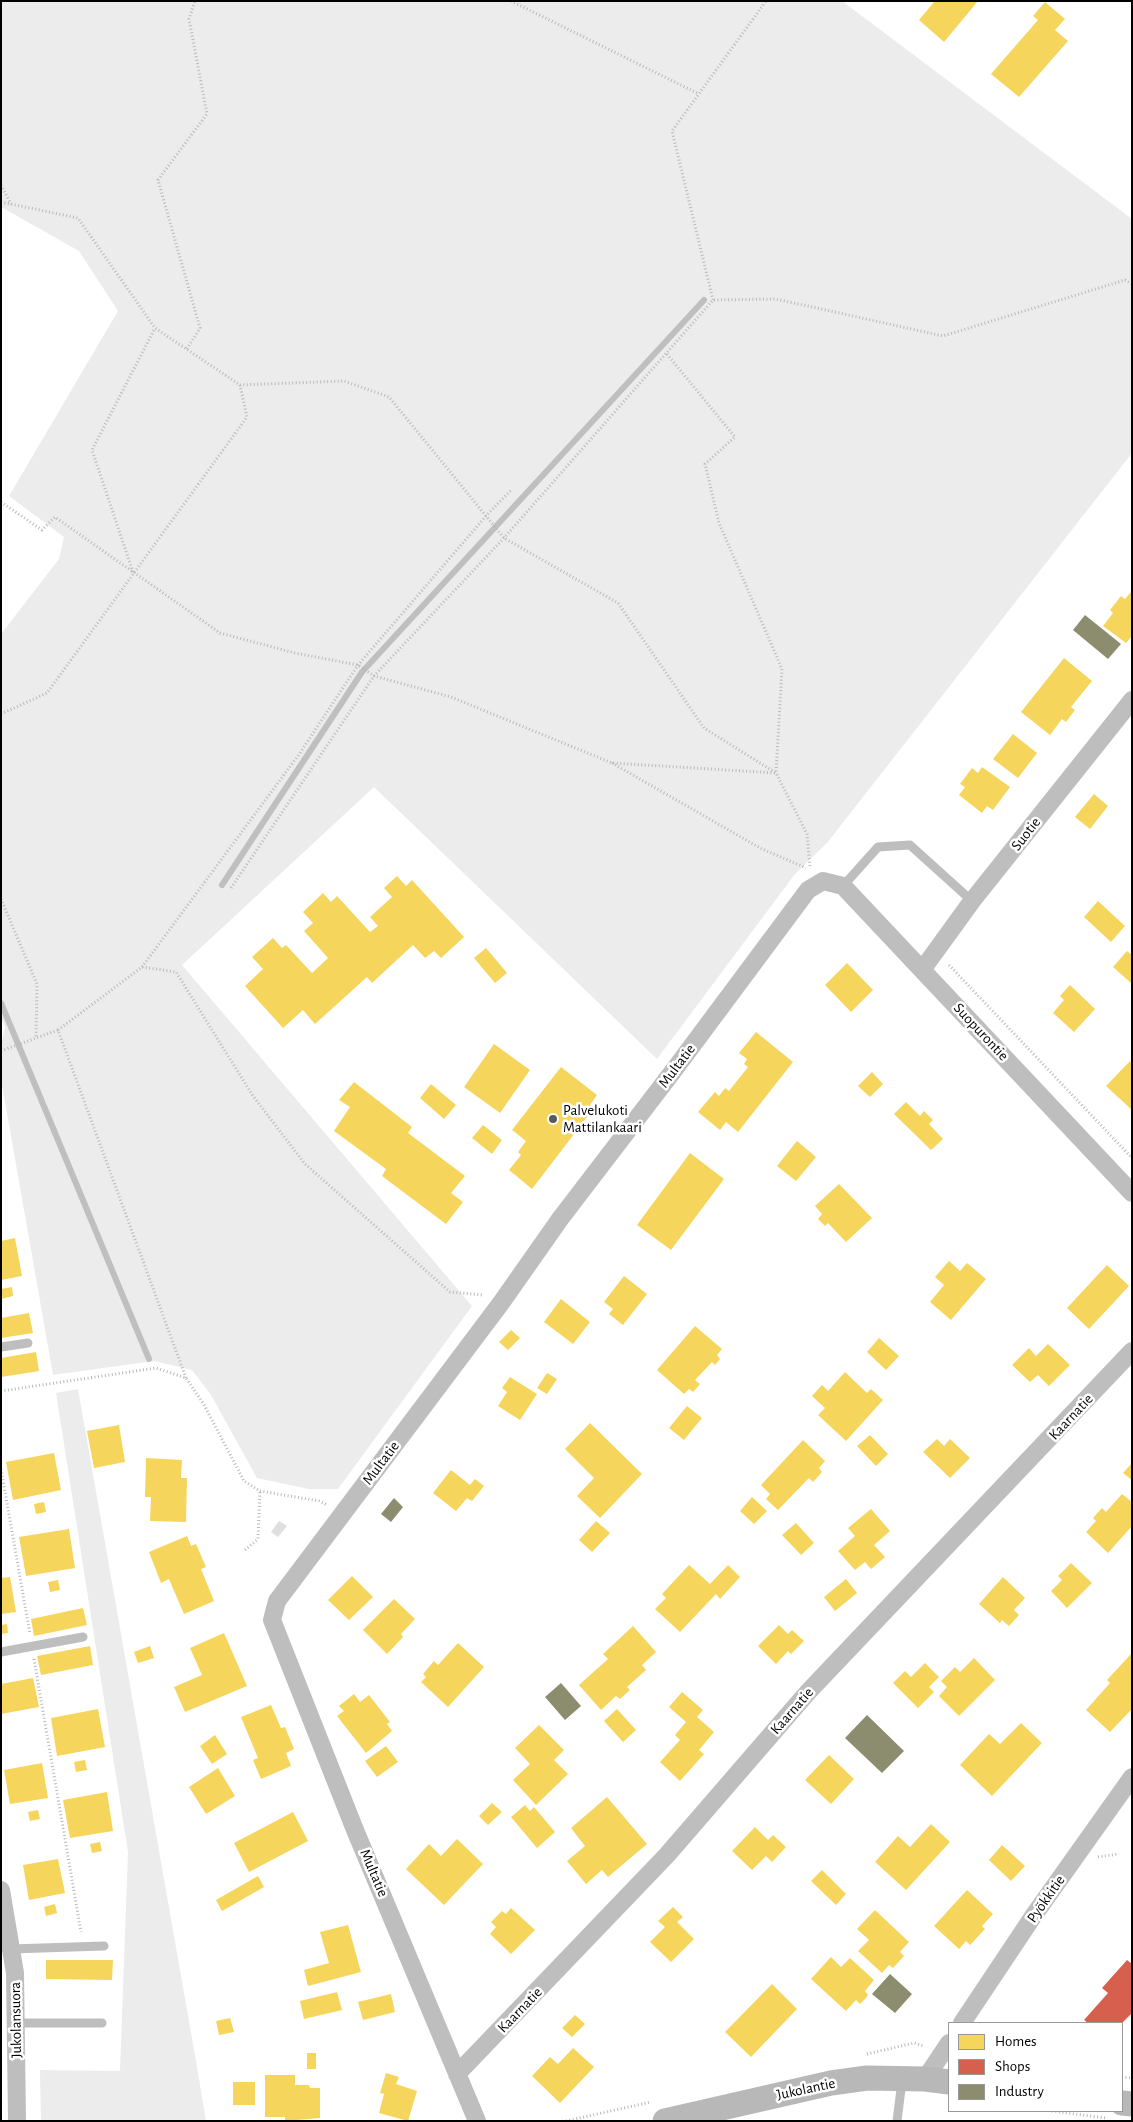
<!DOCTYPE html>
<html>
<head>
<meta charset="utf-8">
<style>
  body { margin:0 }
  #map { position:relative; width:1133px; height:2122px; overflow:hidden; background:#fff; font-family:"Alegreya Sans",sans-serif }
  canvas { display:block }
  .frame { position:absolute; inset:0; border:2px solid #000; pointer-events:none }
  .legend { position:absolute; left:948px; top:2022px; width:175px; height:90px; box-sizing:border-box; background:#fff; border:1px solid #999; margin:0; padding:6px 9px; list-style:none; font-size:15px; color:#000 }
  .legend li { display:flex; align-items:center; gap:10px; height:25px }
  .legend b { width:25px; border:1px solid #999 }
</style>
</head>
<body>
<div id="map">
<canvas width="1133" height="2122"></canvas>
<div class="frame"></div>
<ul class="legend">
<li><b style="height:14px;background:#f6d55c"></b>Homes</li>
<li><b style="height:14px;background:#d6604d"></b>Shops</li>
<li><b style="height:14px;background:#8c8c6e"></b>Industry</li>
</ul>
</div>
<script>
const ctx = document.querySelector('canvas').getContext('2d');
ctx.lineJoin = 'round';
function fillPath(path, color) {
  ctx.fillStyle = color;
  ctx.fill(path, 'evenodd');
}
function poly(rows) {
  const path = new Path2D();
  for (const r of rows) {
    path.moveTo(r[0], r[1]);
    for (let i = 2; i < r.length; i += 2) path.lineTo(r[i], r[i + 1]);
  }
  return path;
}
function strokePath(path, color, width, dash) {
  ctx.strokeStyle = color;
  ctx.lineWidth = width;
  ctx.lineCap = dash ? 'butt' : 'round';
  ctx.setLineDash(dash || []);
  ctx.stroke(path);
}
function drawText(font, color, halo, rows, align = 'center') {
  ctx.font = font + ' "Alegreya Sans",sans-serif';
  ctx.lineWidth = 5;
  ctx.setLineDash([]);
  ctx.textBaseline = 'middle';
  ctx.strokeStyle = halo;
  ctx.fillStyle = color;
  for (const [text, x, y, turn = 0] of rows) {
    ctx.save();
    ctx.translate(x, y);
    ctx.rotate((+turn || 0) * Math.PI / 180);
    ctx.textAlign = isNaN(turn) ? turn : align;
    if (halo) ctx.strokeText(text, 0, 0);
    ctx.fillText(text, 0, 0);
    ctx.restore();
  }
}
fillPath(poly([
  [1,1,842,1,1132,219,1132,453,827,843,795,874,657,1059,374,787,182,965,472,1306,338,1489,309,1489,257,1478,211,1395,192,1370,154,1361,53,1375,1,1079,1,1045,5,1027,1,1018,1,634,59,559,64,537,9,496,118,311,79,251,1,207],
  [78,1389,197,2067,206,2121,41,2121,40,2070,120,2071,128,1852,56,1393]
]), '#ececec');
fillPath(poly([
  [935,1,978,1,944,42,919,20],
  [1045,2,1065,19,1055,30,1068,41,1019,97,991,74,1038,20,1033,16],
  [1132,591,1132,636,1126,643,1103,626,1113,613,1110,610,1121,596,1125,599],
  [1064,658,1092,681,1071,707,1075,710,1066,722,1062,719,1050,735,1021,712],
  [1013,734,1037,753,1018,778,993,759],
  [982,767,1010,787,993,810,987,806,982,813,959,795,965,787,960,784,972,768,978,773],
  [1094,794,1108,806,1090,829,1075,817],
  [397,876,406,886,412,880,464,937,441,958,434,951,425,958,413,945,372,983,367,977,315,1024,303,1010,283,1028,245,986,263,969,252,957,273,938,282,948,286,945,312,973,328,958,304,931,313,923,303,912,323,893,331,902,337,896,370,932,378,926,370,917,392,897,384,888],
  [1098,901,1125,926,1111,942,1084,917],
  [486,948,507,973,495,983,474,958],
  [1127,951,1132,955,1132,984,1113,967],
  [847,963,873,990,851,1012,825,985],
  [1070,985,1095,1009,1074,1032,1053,1013,1064,1000,1060,996],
  [756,1032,793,1062,738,1132,726,1122,720,1130,698,1112,715,1092,719,1096,725,1088,729,1091,748,1067,744,1064,747,1059,739,1053],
  [494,1044,530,1070,500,1113,464,1087],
  [1130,1061,1132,1063,1132,1110,1106,1086],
  [561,1067,597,1095,590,1105,594,1108,532,1189,509,1170,521,1155,518,1152,526,1141,512,1130],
  [872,1072,883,1084,870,1097,858,1086],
  [354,1082,412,1127,408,1133,465,1176,451,1193,463,1202,446,1224,382,1176,386,1169,334,1131,350,1107,339,1100],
  [431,1084,456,1105,444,1119,420,1098],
  [906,1102,920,1116,924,1111,933,1120,929,1124,943,1139,931,1150,894,1114],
  [483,1125,502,1140,492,1154,472,1138],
  [797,1141,816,1157,796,1181,777,1166],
  [690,1153,724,1179,671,1250,637,1225],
  [839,1184,872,1218,846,1242,828,1223,825,1226,818,1219,822,1214,815,1206],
  [15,1238,22,1276,1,1280,1,1241],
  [949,1261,960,1271,967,1263,986,1279,951,1320,930,1302,944,1285,935,1277],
  [1107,1265,1129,1286,1089,1329,1067,1308],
  [624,1276,647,1294,623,1325,609,1314,613,1309,604,1302],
  [12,1287,13,1296,1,1299,1,1289],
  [561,1299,590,1322,573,1344,544,1322],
  [29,1313,33,1333,1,1338,1,1318],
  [695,1326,722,1349,717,1355,720,1359,715,1365,712,1362,695,1380,700,1384,693,1392,689,1389,684,1394,657,1370],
  [511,1330,520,1338,508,1350,499,1342],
  [879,1338,899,1356,886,1370,867,1352],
  [1048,1344,1070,1365,1049,1386,1038,1375,1030,1382,1012,1365,1029,1348,1036,1356],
  [36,1352,39,1371,1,1377,1,1358],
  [845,1372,867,1393,871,1389,883,1400,846,1441,818,1415,825,1408,812,1396,822,1385,828,1391],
  [547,1373,557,1379,547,1394,537,1388],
  [510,1377,537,1394,520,1420,498,1406,507,1392,502,1388],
  [687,1406,702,1418,684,1440,669,1428],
  [590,1423,642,1474,600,1518,577,1496,594,1478,565,1449],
  [119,1425,125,1462,94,1468,87,1431],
  [870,1435,888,1454,876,1466,857,1446],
  [937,1439,944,1446,950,1439,970,1458,950,1478,923,1452],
  [803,1440,825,1461,819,1468,822,1472,813,1482,809,1478,778,1510,766,1499,770,1494,761,1485],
  [54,1453,61,1490,13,1500,6,1462],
  [146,1458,182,1460,181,1478,187,1478,186,1522,150,1521,151,1497,145,1497],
  [1132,1463,1132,1480,1123,1473],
  [451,1470,470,1485,475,1479,484,1486,472,1501,467,1498,456,1511,433,1493],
  [1122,1494,1132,1502,1132,1526,1108,1553,1086,1532,1096,1521,1093,1518,1102,1508,1106,1512],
  [752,1497,767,1511,754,1524,740,1511],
  [44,1502,46,1512,36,1514,34,1504],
  [871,1509,890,1531,874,1545,885,1557,871,1569,865,1562,855,1570,838,1551,855,1536,848,1528],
  [596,1521,610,1533,592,1552,579,1540],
  [796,1523,814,1543,801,1555,782,1535],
  [69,1529,75,1568,26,1576,19,1537],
  [187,1536,191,1546,196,1544,206,1567,201,1569,214,1601,184,1614,169,1579,161,1583,149,1552],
  [1071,1563,1092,1583,1067,1608,1051,1591,1062,1580,1058,1576],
  [689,1565,710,1584,728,1565,740,1577,720,1599,716,1594,680,1632,655,1609,666,1598,662,1594],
  [352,1576,373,1597,349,1620,328,1600],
  [10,1577,16,1612,1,1614,1,1578],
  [1003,1577,1025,1598,1014,1610,1019,1615,1009,1626,1002,1620,1000,1623,979,1604],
  [846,1579,857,1593,835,1611,824,1597],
  [58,1580,60,1590,50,1592,48,1582],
  [394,1599,415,1619,401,1634,403,1637,387,1654,363,1630],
  [83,1608,87,1625,34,1636,31,1619],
  [7,1624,8,1633,1,1634,1,1625],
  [779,1625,788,1634,792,1630,804,1641,791,1654,788,1651,776,1664,758,1646],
  [633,1626,656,1652,642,1665,646,1670,627,1687,630,1690,620,1699,616,1696,601,1710,579,1685,608,1659,603,1654],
  [224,1633,247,1686,185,1712,174,1687,202,1675,190,1648],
  [458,1643,484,1667,448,1707,421,1682,426,1677,423,1674,434,1661,438,1665],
  [90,1646,93,1665,41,1675,37,1656],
  [150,1646,154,1658,138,1663,134,1652],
  [1132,1653,1132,1709,1110,1732,1086,1710,1110,1683,1107,1680],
  [974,1658,995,1680,959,1716,939,1696,947,1687,941,1681,955,1667,960,1672],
  [925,1663,939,1677,929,1687,934,1692,918,1708,893,1683,905,1671,911,1677],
  [33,1678,39,1707,1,1714,1,1684],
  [682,1692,703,1710,697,1717,714,1732,699,1750,704,1754,680,1781,660,1762,680,1740,675,1735,686,1722,669,1707],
  [354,1694,360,1702,369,1695,390,1722,387,1724,392,1731,366,1753,337,1716,344,1711,339,1706],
  [271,1705,281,1728,285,1727,294,1749,286,1753,291,1766,261,1779,253,1760,258,1758,241,1717],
  [98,1709,105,1747,57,1756,51,1718],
  [617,1709,636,1730,623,1742,604,1721],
  [1021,1723,1042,1743,992,1796,960,1765,989,1734,1000,1744],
  [539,1725,564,1750,554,1760,568,1774,536,1805,513,1780,530,1764,515,1748],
  [215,1735,227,1754,212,1764,200,1746],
  [386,1746,398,1762,377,1777,365,1761],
  [829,1755,854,1779,831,1804,805,1780],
  [85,1760,87,1770,76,1772,74,1762],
  [42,1763,48,1798,10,1804,4,1770],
  [218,1768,235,1796,206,1814,189,1787],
  [107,1792,113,1831,70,1838,63,1800],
  [607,1797,647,1844,608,1877,602,1870,586,1884,567,1861,585,1846,571,1828],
  [492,1803,502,1812,488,1825,479,1816],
  [525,1805,530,1811,534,1807,555,1832,537,1848,511,1817],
  [38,1810,40,1819,30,1821,28,1812],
  [293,1812,308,1841,249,1872,234,1843],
  [931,1824,950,1842,906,1890,875,1862,898,1836,910,1847],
  [755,1827,768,1840,773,1835,786,1847,772,1862,766,1856,752,1870,732,1851],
  [457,1839,483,1864,444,1905,406,1869,429,1844,441,1856],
  [100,1842,102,1851,92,1853,90,1844],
  [1002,1845,1025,1866,1011,1881,989,1860],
  [58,1859,65,1893,29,1900,23,1865],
  [822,1870,846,1894,836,1905,811,1881],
  [258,1876,264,1887,222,1911,216,1900],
  [967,1890,993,1914,982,1926,985,1929,970,1945,966,1941,959,1949,934,1926],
  [55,1904,57,1913,46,1916,44,1907],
  [673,1907,683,1917,677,1922,694,1939,671,1962,650,1942,665,1927,658,1921],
  [511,1908,535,1930,511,1954,490,1934,496,1927,491,1922,502,1911,506,1914],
  [875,1910,909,1942,900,1952,904,1956,893,1968,889,1965,882,1973,858,1951,869,1940,857,1929],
  [348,1925,361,1972,308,1986,304,1970,329,1963,320,1932],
  [831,1957,841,1967,850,1958,874,1980,865,1991,868,1995,865,1999,860,2004,856,2000,846,2011,811,1979],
  [46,1960,113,1960,112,1980,46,1979],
  [772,1984,797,2009,751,2057,725,2032],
  [337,1992,342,2010,304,2019,300,2001],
  [391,1994,395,2012,363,2020,358,2002],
  [575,2015,585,2024,572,2037,562,2028],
  [230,2018,234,2032,219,2035,216,2021],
  [573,2048,594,2067,560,2103,532,2076,550,2057,558,2064],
  [307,2053,316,2053,316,2069,307,2069],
  [386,2073,399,2077,396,2084,417,2091,408,2121,379,2113,384,2094,380,2093],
  [265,2075,295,2075,295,2085,309,2085,310,2088,320,2088,320,2118,285,2121,285,2117,265,2117],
  [233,2082,255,2082,255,2105,233,2105]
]), '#f6d55c');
fillPath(poly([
  [1127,1960,1132,1964,1132,2013,1122,2023,1088,2023,1084,2020,1108,1993,1102,1988]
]), '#d6604d');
fillPath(poly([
  [1085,615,1121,644,1108,659,1073,630],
  [394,1498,403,1507,391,1522,381,1514],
  [561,1683,581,1706,565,1720,545,1697],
  [867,1715,904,1751,882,1773,845,1738],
  [890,1974,912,1994,895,2013,872,1994]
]), '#8c8c6e');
strokePath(poly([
  [222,885,362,672,704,300],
  [1,1003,149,1359]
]), '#bfbfbf', 6);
fillPath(poly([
  [279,1521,287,1526,278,1537,271,1532]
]), '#dfdfdf');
strokePath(poly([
  [511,1,699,94],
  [1,185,11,204],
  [1,202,78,218,155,328,240,385,344,381,389,397,504,538,618,603,704,728,776,773,807,834,810,866],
  [713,300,672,131,766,1],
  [187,349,200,328,158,180,207,114,189,19,195,1],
  [1,502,42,530,55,517,220,633,295,653,358,665,374,676,451,697,612,763,776,773,782,669,719,523,705,464,735,437,666,353],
  [133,572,92,450,155,328],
  [1,714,47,693,247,417,240,385],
  [612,763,760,848,806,868],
  [231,888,374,676,504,538,713,300,776,299,943,336,1125,280,1132,284],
  [1,899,37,984,36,1038],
  [949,965,1132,1158],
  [142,967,300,753,358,665,486,516,512,489],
  [1,1051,58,1030],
  [186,1378,58,1030,142,967,176,972,253,1096,305,1164,450,1292,483,1295],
  [1,1391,156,1368,186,1378,203,1403,244,1481,260,1491,319,1501,327,1505],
  [1,1469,30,1634],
  [245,1550,258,1539,260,1491],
  [34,1659,81,1932],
  [1098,1857,1119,1854],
  [867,2054,914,2043,924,2046],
  [1122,2077,1132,2078],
  [1052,2111,1106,2118],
  [566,2121,651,2102]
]), '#b9b9b9', 3, [1, 2.5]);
strokePath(poly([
  [843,886,878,847,910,845,972,901],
  [1,1347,28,1343],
  [1,1652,83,1637],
  [11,1949,104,1946],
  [16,2023,102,2023],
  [897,2121,902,2081]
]), '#bebebe', 9);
strokePath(poly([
  [922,970,972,901,1132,700],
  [1,1890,15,1973,17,2121],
  [962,2023,1034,1915,1132,1777],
  [457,2074,667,1855,808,1692,1132,1351],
  [925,2079,949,2043],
  [477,2121,355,1830,272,1620,277,1601,501,1303,560,1219,674,1070,808,890,823,881,843,886,1132,1193]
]), '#bebebe', 18);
strokePath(poly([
  [1122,2103,1132,2104],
  [665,2121,831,2083,867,2078,925,2079,949,2082]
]), '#b8b8b8', 25);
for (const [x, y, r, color] of [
  [553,1119,5,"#595959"]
]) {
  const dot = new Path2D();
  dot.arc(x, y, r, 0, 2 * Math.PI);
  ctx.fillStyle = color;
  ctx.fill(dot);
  strokePath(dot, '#fff', 2);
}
drawText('15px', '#000', '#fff', [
  ["Suotie",1026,834,-52],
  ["Suopurontie",981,1032,47],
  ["Multatie",677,1066,-53],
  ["Kaarnatie",1071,1417,-47],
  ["Multatie",381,1463,-53],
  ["Kaarnatie",792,1711,-49],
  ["Multatie",374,1873,67],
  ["Pyökkitie",1046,1899,-55],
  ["Kaarnatie",520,2010,-46],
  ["Jukolansuora",16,2020,-91],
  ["Jukolantie",806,2089,-12]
]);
drawText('15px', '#000', '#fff', [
  ["Palvelukoti",563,1110],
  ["Mattilankaari",563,1127]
], 'left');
</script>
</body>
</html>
